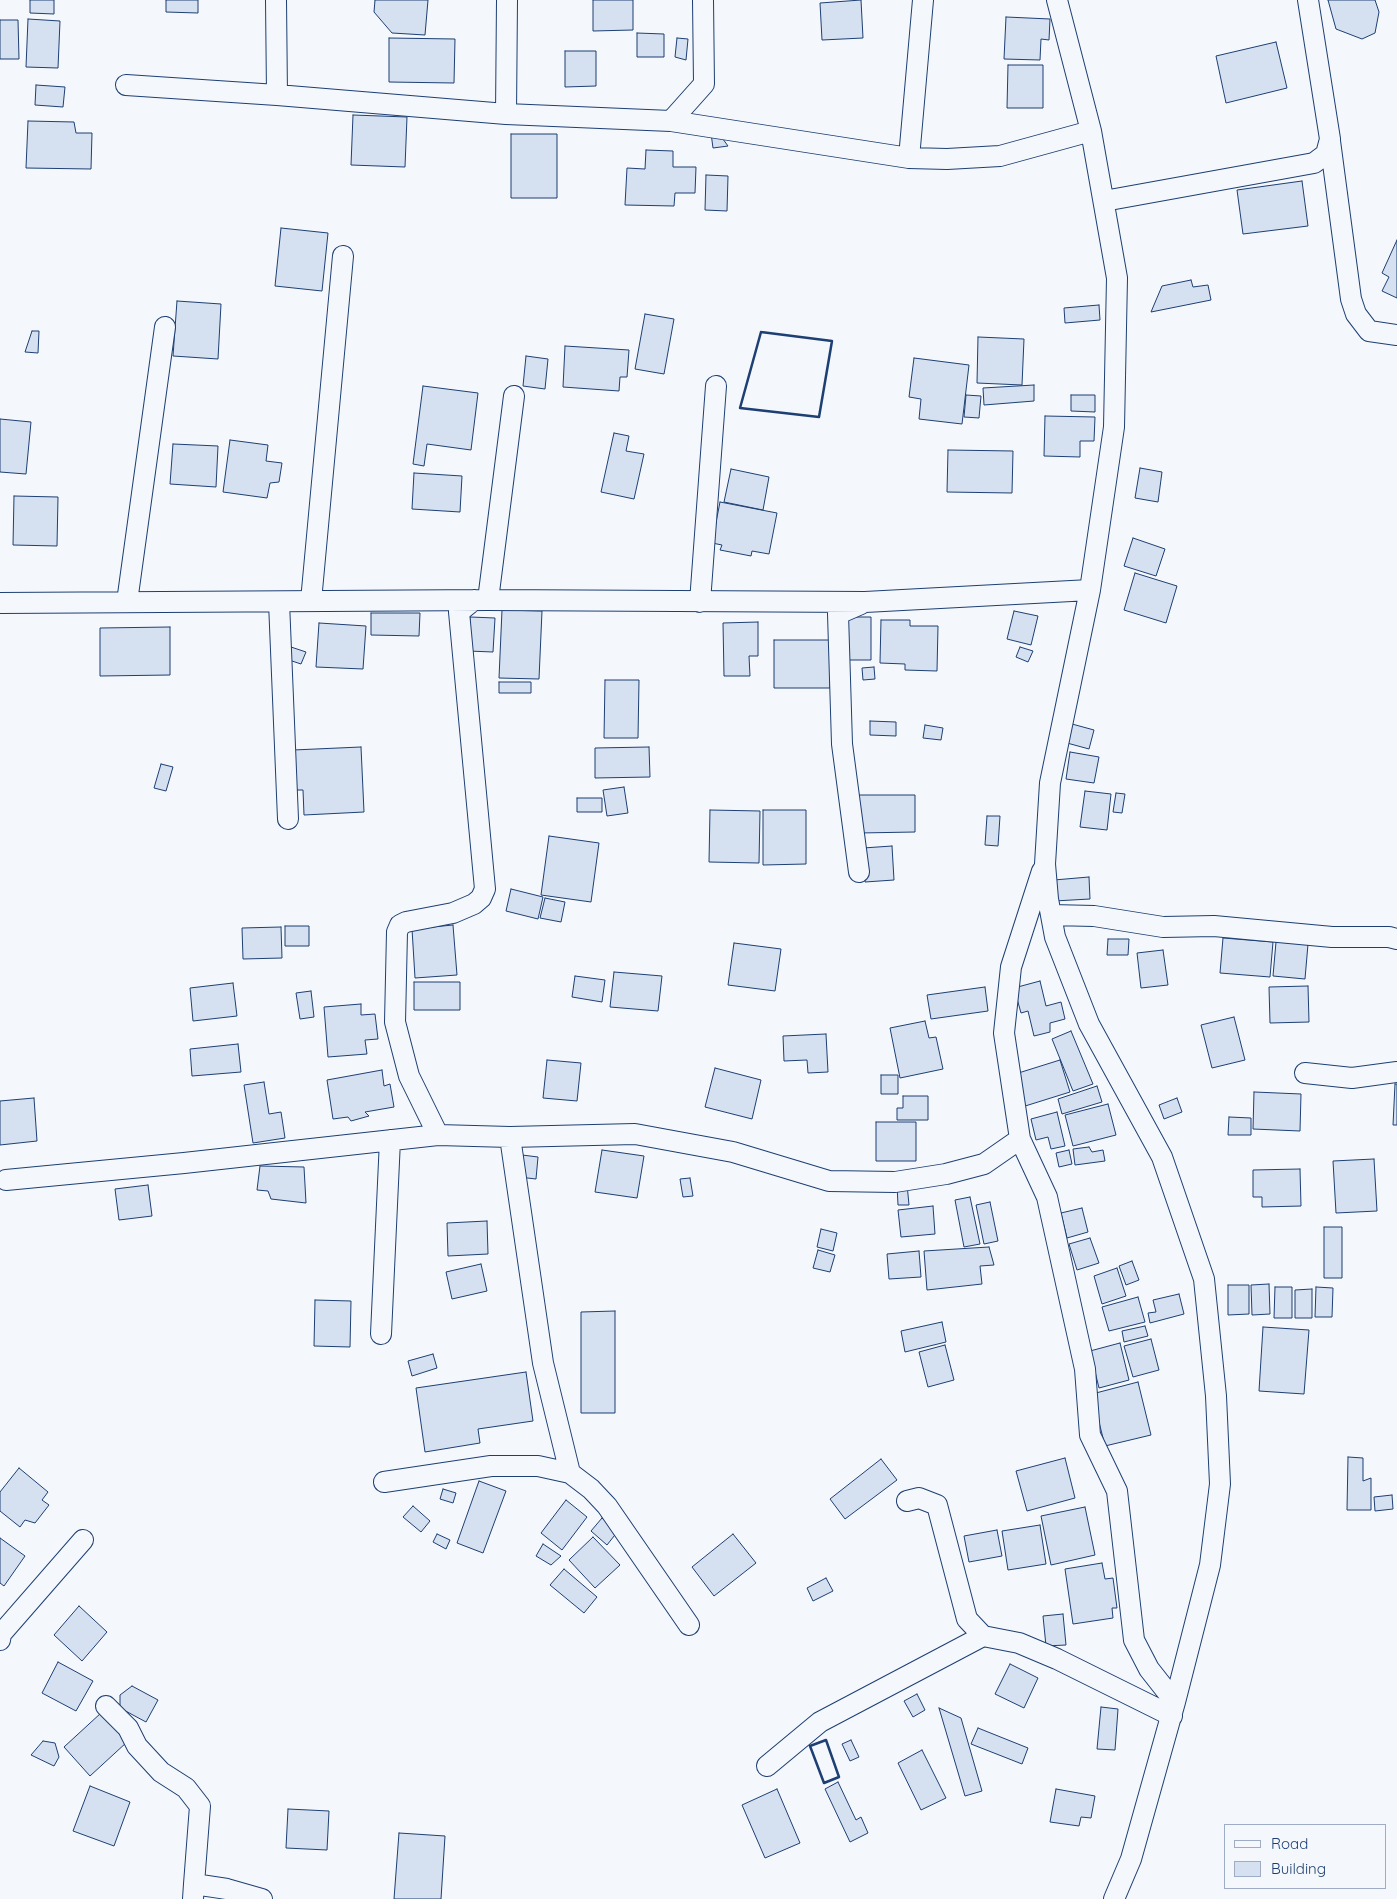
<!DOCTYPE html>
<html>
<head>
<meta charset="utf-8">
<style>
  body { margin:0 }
  #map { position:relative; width:1397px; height:1899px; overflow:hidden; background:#f4f7fb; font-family:Quicksand,sans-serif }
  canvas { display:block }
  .legend { position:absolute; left:1224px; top:1824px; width:162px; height:65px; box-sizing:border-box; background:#f4f7fb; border:1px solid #9eadc5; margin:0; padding:6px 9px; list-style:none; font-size:15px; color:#1d3f73 }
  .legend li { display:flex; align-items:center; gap:10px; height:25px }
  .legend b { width:25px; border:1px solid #9eadc5 }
</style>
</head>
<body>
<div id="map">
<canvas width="1397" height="1899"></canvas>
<ul class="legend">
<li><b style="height:6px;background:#f4f7fb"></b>Road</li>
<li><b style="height:14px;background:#d5e0f0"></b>Building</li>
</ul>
</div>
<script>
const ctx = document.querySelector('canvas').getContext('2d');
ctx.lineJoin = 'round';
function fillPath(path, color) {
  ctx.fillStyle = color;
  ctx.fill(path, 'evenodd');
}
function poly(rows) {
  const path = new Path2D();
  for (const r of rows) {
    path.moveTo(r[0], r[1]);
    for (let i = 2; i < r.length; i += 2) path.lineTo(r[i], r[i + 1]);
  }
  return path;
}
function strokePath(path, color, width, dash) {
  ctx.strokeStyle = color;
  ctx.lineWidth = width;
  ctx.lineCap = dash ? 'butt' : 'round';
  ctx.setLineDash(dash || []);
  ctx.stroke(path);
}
const building = poly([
  [30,0,54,0,54,14,30,13,30,0],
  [166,0,198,0,198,13,166,12,166,0],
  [375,0,428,0,425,35,392,33,374,12,375,0],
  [593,0,633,0,633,30,593,31,593,0],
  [861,0,863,38,822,40,820,3,861,0],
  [1328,0,1375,0,1379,12,1375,33,1362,39,1336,29,1328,0],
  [1006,17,1050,19,1049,40,1041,39,1040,60,1004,59,1006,17],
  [28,19,60,21,58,68,26,67,28,19],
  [0,20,18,20,19,59,0,59,0,20],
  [637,33,664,34,664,57,637,57,637,33],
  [389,38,455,39,454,83,389,82,389,38],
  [677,38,688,39,686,60,675,57,677,38],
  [1276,42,1287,88,1226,103,1216,56,1276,42],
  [565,51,596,51,596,86,565,87,565,51],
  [1008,65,1043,65,1043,108,1007,108,1008,65],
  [36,85,65,87,63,107,35,105,36,85],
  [353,115,407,117,405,167,351,165,353,115],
  [28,121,74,122,76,133,92,133,91,169,26,168,28,121],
  [711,133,720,135,728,146,713,148,711,133],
  [511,134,557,134,557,198,511,198,511,134],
  [646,150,673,151,673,167,696,167,695,193,675,193,674,206,625,205,627,168,645,169,646,150],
  [706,175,728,176,727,211,705,210,706,175],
  [1302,181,1308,226,1243,234,1237,190,1302,181],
  [281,228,328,233,322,291,275,286,281,228],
  [1397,240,1397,298,1382,291,1389,277,1382,273,1397,240],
  [1191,280,1193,287,1208,285,1211,300,1151,312,1162,286,1191,280],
  [177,301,221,304,218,359,173,356,177,301],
  [1099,305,1100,320,1065,323,1064,308,1099,305],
  [645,314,674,319,664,374,635,369,645,314],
  [32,331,39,331,38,353,25,352,32,331],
  [978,337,1024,339,1022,385,977,383,978,337],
  [565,346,629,350,627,377,620,377,619,391,563,387,565,346],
  [526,356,548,359,545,389,523,386,526,356],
  [914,358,969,365,962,424,919,419,921,399,909,397,914,358],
  [1034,385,1034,401,984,405,983,388,1034,385],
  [423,386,478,393,471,450,427,444,424,466,413,464,423,386],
  [966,395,981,396,979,418,964,417,966,395],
  [1071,395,1095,395,1095,412,1071,411,1071,395],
  [1045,416,1095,417,1094,441,1080,441,1080,457,1044,456,1045,416],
  [0,419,31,422,26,474,0,472,0,419],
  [614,433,629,436,626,451,644,454,634,499,601,492,614,433],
  [230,440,268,445,266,461,282,463,279,482,270,483,267,498,223,492,230,440],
  [173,444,218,446,216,487,170,484,173,444],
  [948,450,1013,451,1012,493,947,492,948,450],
  [1140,468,1162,472,1158,502,1135,498,1140,468],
  [731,469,769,477,763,510,724,502,731,469],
  [414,473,462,476,460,512,412,509,414,473],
  [14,496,58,497,57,546,13,545,14,496],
  [720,502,777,513,769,554,752,551,751,556,720,550,722,545,712,543,720,502],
  [1133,538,1165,549,1156,576,1124,566,1133,538],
  [1135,573,1177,586,1166,623,1124,610,1135,573],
  [502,610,542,611,539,679,499,678,502,610],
  [1014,611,1038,616,1031,645,1007,639,1014,611],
  [371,613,420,613,419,636,371,635,371,613],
  [470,617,495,618,493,652,468,651,470,617],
  [846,617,871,617,871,660,846,660,846,617],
  [881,620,910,620,910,626,938,626,937,671,905,670,905,664,880,663,881,620],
  [758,622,758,656,749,656,750,676,724,676,723,623,758,622],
  [319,623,366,626,363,669,316,667,319,623],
  [170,627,170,675,100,676,100,628,170,627],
  [774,640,830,640,830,688,774,688,774,640],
  [291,647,306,652,301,664,286,659,291,647],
  [1020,647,1033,651,1028,662,1016,657,1020,647],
  [874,667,875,679,863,680,862,668,874,667],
  [605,680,639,680,638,738,604,738,605,680],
  [499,682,531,682,531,693,499,693,499,682],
  [870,721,896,722,896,736,870,735,870,721],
  [1072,724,1094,730,1089,749,1067,743,1072,724],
  [925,725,943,728,941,740,923,738,925,725],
  [361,747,364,812,304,815,303,790,295,790,293,750,361,747],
  [649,747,650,777,595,778,595,748,649,747],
  [1070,752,1099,757,1094,783,1066,779,1070,752],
  [161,764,173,767,166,791,154,788,161,764],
  [624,787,628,813,607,816,603,790,624,787],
  [1085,791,1111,794,1107,830,1080,827,1085,791],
  [1116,793,1125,794,1122,813,1113,812,1116,793],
  [858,795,915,795,915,832,859,833,858,795],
  [577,798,602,798,602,812,577,812,577,798],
  [710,810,760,811,759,863,709,862,710,810],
  [763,810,806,810,806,864,763,865,763,810],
  [987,816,1000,816,998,846,985,845,987,816],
  [549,836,599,843,591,902,541,895,549,836],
  [892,846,894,880,865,882,863,848,892,846],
  [1089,877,1090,899,1054,901,1054,880,1089,877],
  [511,889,543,897,538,919,506,911,511,889],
  [545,898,565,902,561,922,540,918,545,898],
  [453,925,457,975,415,978,412,929,453,925],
  [285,926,309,926,309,946,285,946,285,926],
  [281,927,282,958,243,959,242,928,281,927],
  [1223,938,1273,942,1270,977,1220,973,1223,938],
  [1108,939,1129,939,1128,955,1107,955,1108,939],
  [1276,942,1308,944,1305,979,1273,976,1276,942],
  [734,943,781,949,775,991,728,985,734,943],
  [1163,950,1168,985,1141,988,1137,953,1163,950],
  [614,972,662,976,658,1011,610,1007,614,972],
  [575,976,605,980,602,1002,572,997,575,976],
  [1040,981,1046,1006,1061,1002,1065,1019,1050,1023,1050,1032,1034,1036,1028,1011,1021,1013,1014,988,1040,981],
  [414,982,460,982,460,1010,414,1010,414,982],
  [233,983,237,1016,193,1021,190,988,233,983],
  [1308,986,1309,1022,1270,1023,1269,987,1308,986],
  [985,987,988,1011,931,1019,927,995,985,987],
  [311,991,314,1017,300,1019,296,993,311,991],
  [361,1004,361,1015,375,1014,378,1039,365,1040,367,1054,328,1057,324,1007,361,1004],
  [1234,1017,1245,1060,1212,1068,1201,1025,1234,1017],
  [925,1021,929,1038,936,1037,943,1069,900,1078,890,1028,925,1021],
  [1071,1031,1093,1084,1073,1091,1052,1039,1071,1031],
  [826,1034,828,1072,808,1073,807,1060,784,1061,783,1036,826,1034],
  [238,1044,241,1072,192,1076,190,1049,238,1044],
  [547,1060,581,1063,577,1101,543,1098,547,1060],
  [1060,1060,1070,1092,1022,1107,1012,1075,1060,1060],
  [715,1068,761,1080,752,1119,705,1107,715,1068],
  [382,1070,384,1086,390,1084,394,1107,365,1112,369,1116,351,1121,348,1117,333,1119,327,1080,382,1070],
  [881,1075,898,1075,898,1094,881,1094,881,1075],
  [264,1082,269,1114,281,1112,285,1138,253,1143,244,1085,264,1082],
  [1395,1084,1397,1084,1397,1125,1393,1125,1395,1084],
  [1097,1086,1102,1102,1062,1114,1058,1099,1097,1086],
  [1254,1092,1301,1094,1300,1131,1253,1129,1254,1092],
  [903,1096,928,1096,928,1120,897,1120,897,1108,903,1108,903,1096],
  [34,1098,37,1141,0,1145,0,1101,34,1098],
  [1177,1098,1182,1112,1164,1119,1159,1105,1177,1098],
  [1108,1104,1116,1135,1073,1146,1065,1115,1108,1104],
  [1057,1112,1065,1146,1051,1149,1048,1137,1036,1140,1031,1119,1057,1112],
  [1229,1117,1251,1118,1251,1135,1228,1135,1229,1117],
  [876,1122,916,1122,916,1161,876,1161,876,1122],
  [1089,1147,1092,1152,1103,1150,1105,1161,1075,1165,1073,1149,1089,1147],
  [602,1150,644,1156,637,1198,595,1192,602,1150],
  [1069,1150,1072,1164,1059,1167,1056,1153,1069,1150],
  [522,1155,538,1157,536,1179,519,1177,522,1155],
  [1374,1159,1377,1211,1336,1213,1333,1161,1374,1159],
  [260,1166,304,1167,306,1203,271,1199,268,1191,257,1190,260,1166],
  [1300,1169,1301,1206,1262,1207,1262,1197,1253,1197,1253,1170,1300,1169],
  [690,1178,693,1196,683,1197,680,1179,690,1178],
  [907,1184,909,1205,898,1205,897,1185,907,1184],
  [148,1185,152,1216,119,1220,115,1189,148,1185],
  [970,1197,980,1244,964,1247,955,1200,970,1197],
  [990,1202,998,1241,984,1244,976,1205,990,1202],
  [933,1206,935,1234,901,1237,898,1210,933,1206],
  [1082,1208,1088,1232,1067,1238,1061,1213,1082,1208],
  [487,1221,488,1254,448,1256,447,1223,487,1221],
  [1324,1227,1342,1227,1342,1278,1324,1278,1324,1227],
  [821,1229,837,1233,833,1251,817,1247,821,1229],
  [1090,1238,1099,1263,1077,1270,1069,1244,1090,1238],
  [989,1247,994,1265,980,1266,982,1284,927,1290,924,1251,989,1247],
  [818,1250,835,1255,830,1272,813,1268,818,1250],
  [919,1251,921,1277,889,1279,887,1254,919,1251],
  [1132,1261,1139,1280,1126,1285,1119,1266,1132,1261],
  [481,1264,487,1291,452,1299,446,1272,481,1264],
  [1117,1268,1126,1296,1102,1304,1094,1276,1117,1268],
  [1269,1284,1270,1314,1252,1315,1251,1285,1269,1284],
  [1228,1285,1249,1285,1249,1314,1228,1315,1228,1285],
  [1275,1287,1292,1287,1292,1318,1274,1318,1275,1287],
  [1316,1287,1333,1288,1332,1317,1315,1317,1316,1287],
  [1312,1289,1312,1318,1295,1318,1295,1290,1312,1289],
  [1179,1294,1184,1314,1150,1323,1148,1313,1156,1312,1153,1300,1179,1294],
  [1138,1297,1145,1322,1109,1331,1102,1307,1138,1297],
  [315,1300,351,1301,350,1347,314,1346,315,1300],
  [615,1311,615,1413,581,1413,581,1312,615,1311],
  [942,1322,946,1342,905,1352,901,1331,942,1322],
  [1145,1326,1148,1336,1124,1342,1122,1331,1145,1326],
  [1263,1327,1309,1330,1304,1394,1259,1391,1263,1327],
  [1151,1339,1159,1370,1133,1377,1124,1346,1151,1339],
  [1120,1343,1129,1380,1099,1388,1090,1351,1120,1343],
  [945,1345,954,1380,928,1387,919,1352,945,1345],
  [433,1354,437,1368,412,1376,408,1361,433,1354],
  [526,1372,533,1421,478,1429,480,1443,425,1452,416,1388,526,1372],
  [1138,1382,1151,1435,1105,1446,1092,1394,1138,1382],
  [1348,1457,1363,1458,1363,1481,1371,1478,1371,1510,1347,1510,1348,1457],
  [1065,1458,1075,1498,1027,1511,1016,1471,1065,1458],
  [881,1459,897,1480,845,1519,830,1499,881,1459],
  [19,1468,48,1492,42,1500,49,1505,35,1523,25,1520,20,1527,0,1511,0,1492,19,1468],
  [479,1481,506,1491,483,1553,457,1543,479,1481],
  [443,1489,456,1493,453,1503,440,1499,443,1489],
  [1392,1495,1393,1509,1375,1511,1374,1497,1392,1495],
  [566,1500,587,1517,562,1550,541,1533,566,1500],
  [413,1506,430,1521,421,1532,403,1517,413,1506],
  [1085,1507,1095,1555,1051,1565,1041,1516,1085,1507],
  [602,1518,618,1531,607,1545,591,1531,602,1518],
  [1040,1525,1046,1564,1008,1570,1002,1531,1040,1525],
  [997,1530,1002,1556,969,1562,964,1536,997,1530],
  [437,1534,450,1540,446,1549,433,1542,437,1534],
  [733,1534,756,1563,714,1596,692,1567,733,1534],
  [593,1537,620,1565,595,1588,569,1560,593,1537],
  [0,1538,25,1556,4,1586,0,1583,0,1538],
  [543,1544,561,1556,551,1565,536,1556,543,1544],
  [1102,1563,1105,1579,1113,1578,1117,1608,1112,1608,1113,1618,1073,1624,1065,1569,1102,1563],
  [564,1569,597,1597,584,1613,550,1585,564,1569],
  [826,1578,833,1591,813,1601,807,1588,826,1578],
  [79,1606,107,1632,82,1661,54,1635,79,1606],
  [1063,1614,1066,1645,1046,1646,1043,1616,1063,1614],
  [58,1662,93,1681,76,1711,42,1693,58,1662],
  [1010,1664,1038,1678,1024,1708,995,1694,1010,1664],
  [132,1686,158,1700,146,1722,120,1708,120,1695,132,1686],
  [917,1694,925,1710,913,1717,904,1701,917,1694],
  [1101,1707,1118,1709,1115,1750,1097,1749,1101,1707],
  [939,1708,961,1718,982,1791,965,1796,939,1708],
  [101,1713,127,1742,90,1776,64,1747,101,1713],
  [978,1728,1028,1748,1022,1764,971,1744,978,1728],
  [851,1740,859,1757,850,1761,842,1744,851,1740],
  [43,1741,55,1743,59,1757,54,1766,31,1755,43,1741],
  [922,1750,946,1798,921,1810,898,1763,922,1750],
  [838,1782,856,1820,861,1817,868,1833,850,1842,825,1789,838,1782],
  [90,1786,130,1802,114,1846,73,1831,90,1786],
  [777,1789,800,1843,765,1858,742,1805,777,1789],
  [1056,1789,1095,1796,1091,1818,1081,1817,1079,1826,1050,1822,1056,1789],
  [288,1809,329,1811,327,1850,286,1848,288,1809],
  [399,1833,445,1836,441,1899,394,1899,399,1833]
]);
fillPath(building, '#d5e0f0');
strokePath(building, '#1d3f73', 1);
const minor = poly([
  [276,0,277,95],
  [1057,0,1091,131,1117,278,1114,427,1090,590,1050,783,1045,864,1048,899,1055,937,1089,1024,1162,1157,1204,1279,1216,1396,1220,1484,1210,1565,1175,1702,1131,1859,1114,1899],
  [126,85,277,95,506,114,671,121,909,158,947,159,1000,156,1091,131],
  [506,114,507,0],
  [671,121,704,84,703,0],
  [1330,141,1351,299,1356,314,1369,331,1397,335],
  [909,158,923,0],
  [1104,201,1314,163,1326,154,1330,139,1308,0],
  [488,600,514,396],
  [311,601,343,256],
  [127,602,165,327],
  [279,602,288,819],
  [700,602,716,386],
  [0,603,488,600,865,602,1090,590],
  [1042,871,1011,967,1004,1033,1020,1139,1047,1197,1085,1369,1090,1435,1117,1491,1134,1640,1149,1669,1175,1702],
  [859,872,842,744,838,614,861,604],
  [1051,915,1094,916,1163,927,1214,926,1332,937,1389,937,1397,939],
  [1305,1073,1352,1078,1397,1072],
  [438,1135,409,1076,395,1022,397,932,400,925,406,922,453,913,474,904,481,898,485,889,459,612,474,600],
  [510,1137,543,1363,570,1473],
  [6,1180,184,1163,438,1135,510,1137,635,1134,733,1152,829,1181,895,1182,946,1174,984,1164,1020,1139],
  [381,1334,390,1140],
  [384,1482,491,1466,538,1466,570,1473,591,1489,607,1506,689,1625],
  [907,1501,919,1498,937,1505,967,1619,983,1636,1019,1643,1057,1659,1172,1716],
  [0,1640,1,1634,83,1540],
  [106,1706,128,1728,137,1746,161,1772,186,1788,200,1806,194,1884],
  [767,1766,820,1722,983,1636],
  [193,1899,194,1884,227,1889,262,1899]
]);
strokePath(minor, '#1d3f73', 22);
strokePath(minor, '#f4f7fb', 20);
strokePath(poly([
  [761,332,832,341,819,417,740,408,761,332],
  [826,1740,839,1777,824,1783,810,1746,826,1740]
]), '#1d3f73', 2.5);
</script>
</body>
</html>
